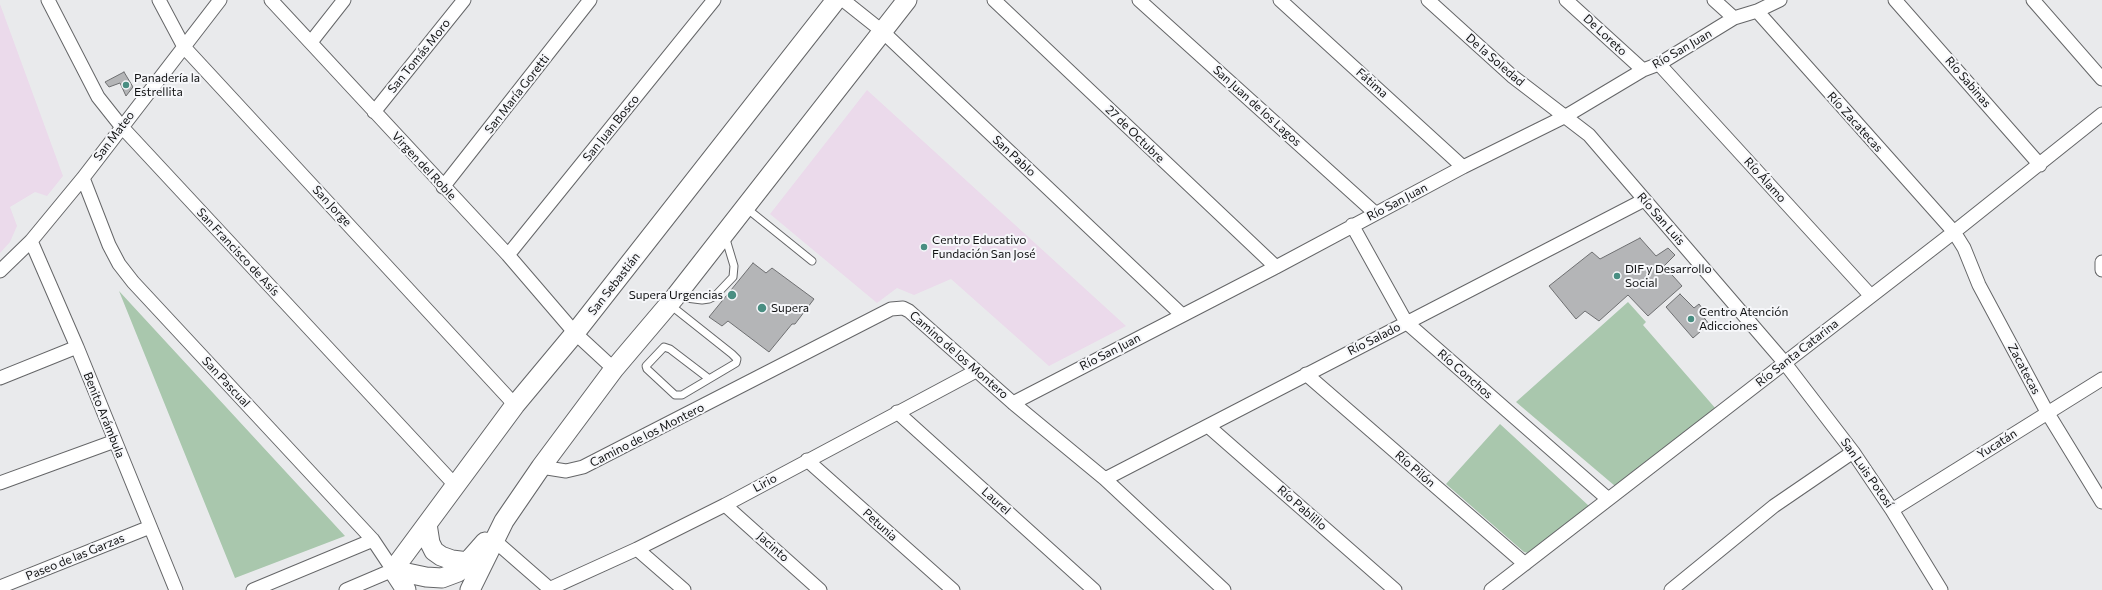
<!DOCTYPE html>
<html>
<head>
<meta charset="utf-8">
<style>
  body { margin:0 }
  canvas { display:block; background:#e9eaec }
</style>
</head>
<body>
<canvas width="2102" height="590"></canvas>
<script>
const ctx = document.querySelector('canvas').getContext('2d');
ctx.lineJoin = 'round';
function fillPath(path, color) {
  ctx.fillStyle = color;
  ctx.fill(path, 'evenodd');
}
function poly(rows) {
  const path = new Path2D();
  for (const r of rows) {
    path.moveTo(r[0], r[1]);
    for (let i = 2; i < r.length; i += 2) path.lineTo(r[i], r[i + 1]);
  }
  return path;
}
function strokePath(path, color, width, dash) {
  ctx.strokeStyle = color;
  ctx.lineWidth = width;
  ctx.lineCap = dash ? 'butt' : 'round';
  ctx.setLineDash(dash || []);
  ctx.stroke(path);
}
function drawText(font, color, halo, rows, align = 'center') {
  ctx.font = font + ' Commissioner,sans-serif';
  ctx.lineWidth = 4;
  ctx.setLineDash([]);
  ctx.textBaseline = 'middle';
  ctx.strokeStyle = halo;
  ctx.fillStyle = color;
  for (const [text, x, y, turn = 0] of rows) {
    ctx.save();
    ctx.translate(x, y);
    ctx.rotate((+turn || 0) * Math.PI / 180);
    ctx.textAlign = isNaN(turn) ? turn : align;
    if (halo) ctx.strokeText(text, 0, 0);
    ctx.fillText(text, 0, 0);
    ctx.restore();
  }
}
fillPath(poly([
  [0,4,63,176,47,196,35,192,10,207,17,226,10,242,0,253],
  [867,90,1126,326,1049,366,951,279,914,295,897,288,877,303,770,214]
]), '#ebdaeb');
fillPath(poly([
  [119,291,345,536,235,578],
  [1628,302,1646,322,1643,325,1716,409,1615,486,1516,402],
  [1500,424,1589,506,1589,511,1532,554,1524,552,1446,484]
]), '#a9c7ad');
const building = poly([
  [124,72,133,87,126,96,120,83,109,87,105,82,124,72],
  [1640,238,1656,256,1668,248,1675,255,1664,266,1682,286,1648,316,1628,295,1599,321,1585,311,1576,319,1549,286,1592,252,1600,259,1640,238],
  [753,263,766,273,772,268,814,299,795,324,792,324,769,352,728,321,722,326,709,317,753,263],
  [1680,294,1694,308,1699,304,1705,312,1702,315,1709,324,1693,338,1666,307,1680,294]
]);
fillPath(building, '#b4b5b7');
strokePath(building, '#6e6f71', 1);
const lane = poly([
  [745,207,812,261],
  [678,297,702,300,709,299,715,296,733,277,734,266,725,236],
  [669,304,732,354,737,359,736,363,682,395,675,395,647,369,646,366,664,347,670,349,708,378]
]);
const street = poly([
  [48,0,98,97,121,126,455,485],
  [159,0,184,47,515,405],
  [271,0,508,255,575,333,614,369],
  [843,0,882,31,1182,315],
  [994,0,1276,267],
  [1139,0,1375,213],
  [1280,0,1463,167],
  [1428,0,1512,76,1589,135,1784,362,1853,452,1892,510,1941,590],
  [1566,0,1643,70],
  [1714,0,1734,18],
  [1895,0,2040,165],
  [2033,0,2102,79],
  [1757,11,1954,232,1964,248,1979,285,2047,412,2102,502],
  [311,42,344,0],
  [1659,64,1871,296],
  [374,112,464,0],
  [83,178,109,245,119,264,133,282,373,540,393,570,346,590],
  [443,187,590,0],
  [1352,225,1406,322,1608,499],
  [31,241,77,347,176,590],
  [508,255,714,0],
  [2102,262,2102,270],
  [0,271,31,241,83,178,220,0],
  [1306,374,1525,564],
  [0,378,77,347],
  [1013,403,1276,267,1463,167,1566,116,1643,70,1659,64,1734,18,1757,11,1780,0],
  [897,412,1094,590],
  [1208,426,1395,590],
  [807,460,953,590],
  [541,467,566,471,583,467,891,309,903,308,909,311,1013,403,1105,479,1224,590],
  [1105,479,1644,200],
  [0,483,115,441],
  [725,505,820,590],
  [1892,510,2102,379],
  [495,541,551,590],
  [637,549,684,590],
  [0,587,150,527],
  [549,589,637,549,725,505,976,371],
  [253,590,373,540],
  [1491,590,1954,232,2102,114],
  [1671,590,1774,506,1853,452]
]);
const secondary = poly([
  [427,524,430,543,434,551,441,556,452,560,468,562],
  [393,570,515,405,575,333,836,0],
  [393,570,426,577,442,578,458,572,463,567,485,542],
  [393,570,406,590],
  [470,590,504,521,541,467,614,369,675,297,907,0]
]);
strokePath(lane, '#656668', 9);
strokePath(street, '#656668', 15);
strokePath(secondary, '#656668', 21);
strokePath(lane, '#fff', 7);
strokePath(street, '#fff', 13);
strokePath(secondary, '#fff', 19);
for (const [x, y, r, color] of [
  [126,85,4,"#498e82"],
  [924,247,4,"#498e82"],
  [1617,276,4,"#498e82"],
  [732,295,5,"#498e82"],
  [762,308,5,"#498e82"],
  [1691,319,4,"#498e82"]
]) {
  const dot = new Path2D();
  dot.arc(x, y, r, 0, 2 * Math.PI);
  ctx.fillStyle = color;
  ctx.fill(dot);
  strokePath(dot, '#f6f7fa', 1.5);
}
drawText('12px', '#111213', '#f6f7fa', [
  ["De Loreto",1605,35,43],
  ["Río San Juan",1682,49,-30],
  ["San Tomás Moro",419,56,-51],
  ["De la Soledad",1495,60,41],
  ["Río Sabinas",1968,82,49],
  ["Fátima",1372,83,42],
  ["San María Goretti",517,94,-52],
  ["San Juan de los Lagos",1257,106,42],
  ["Río Zacatecas",1855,122,48],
  ["San Juan Bosco",611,128,-51],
  ["27 de Octubre",1135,134,44],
  ["San Mateo",114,136,-53],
  ["San Pablo",1014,156,43],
  ["Virgen del Roble",424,166,47],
  ["Río Álamo",1765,180,48],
  ["Río San Juan",1397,202,-28],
  ["San Jorge",332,206,47],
  ["Río San Luis",1661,219,49],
  ["San Francisco de Asís",238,252,47],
  ["San Sebastián",614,284,-52],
  ["Río Salado",1374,339,-27],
  ["Río San Juan",1110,352,-27],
  ["Río Santa Catarina",1797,353,-38],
  ["Camino de los Montero",959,355,41],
  ["Zacatecas",2024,369,62],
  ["Río Conchos",1465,374,41],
  ["San Pascual",226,382,47],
  ["Benito Arámbula",104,415,68],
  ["Camino de los Montero",647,435,-27],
  ["Yucatán",1997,444,-32],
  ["Río Pilón",1415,469,41],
  ["San Luis Potosí",1867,473,55],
  ["Lirio",765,483,-28],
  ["Laurel",996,501,42],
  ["Río Pablillo",1302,508,41],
  ["Petunia",880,525,42],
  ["Jacinto",773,547,42],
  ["Paseo de las Garzas",75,557,-22]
]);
drawText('12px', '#111213', '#f6f7fa', [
  ["Panadería la",134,78],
  ["Estrellita",134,92],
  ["Centro Educativo",932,240],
  ["Fundación San José",932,254],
  ["DIF y Desarrollo",1625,269],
  ["Social",1625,283],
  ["Supera Urgencias",723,295,"right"],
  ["Supera",771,308],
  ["Centro Atención",1699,312],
  ["Adicciones",1699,326]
], 'left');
</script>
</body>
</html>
